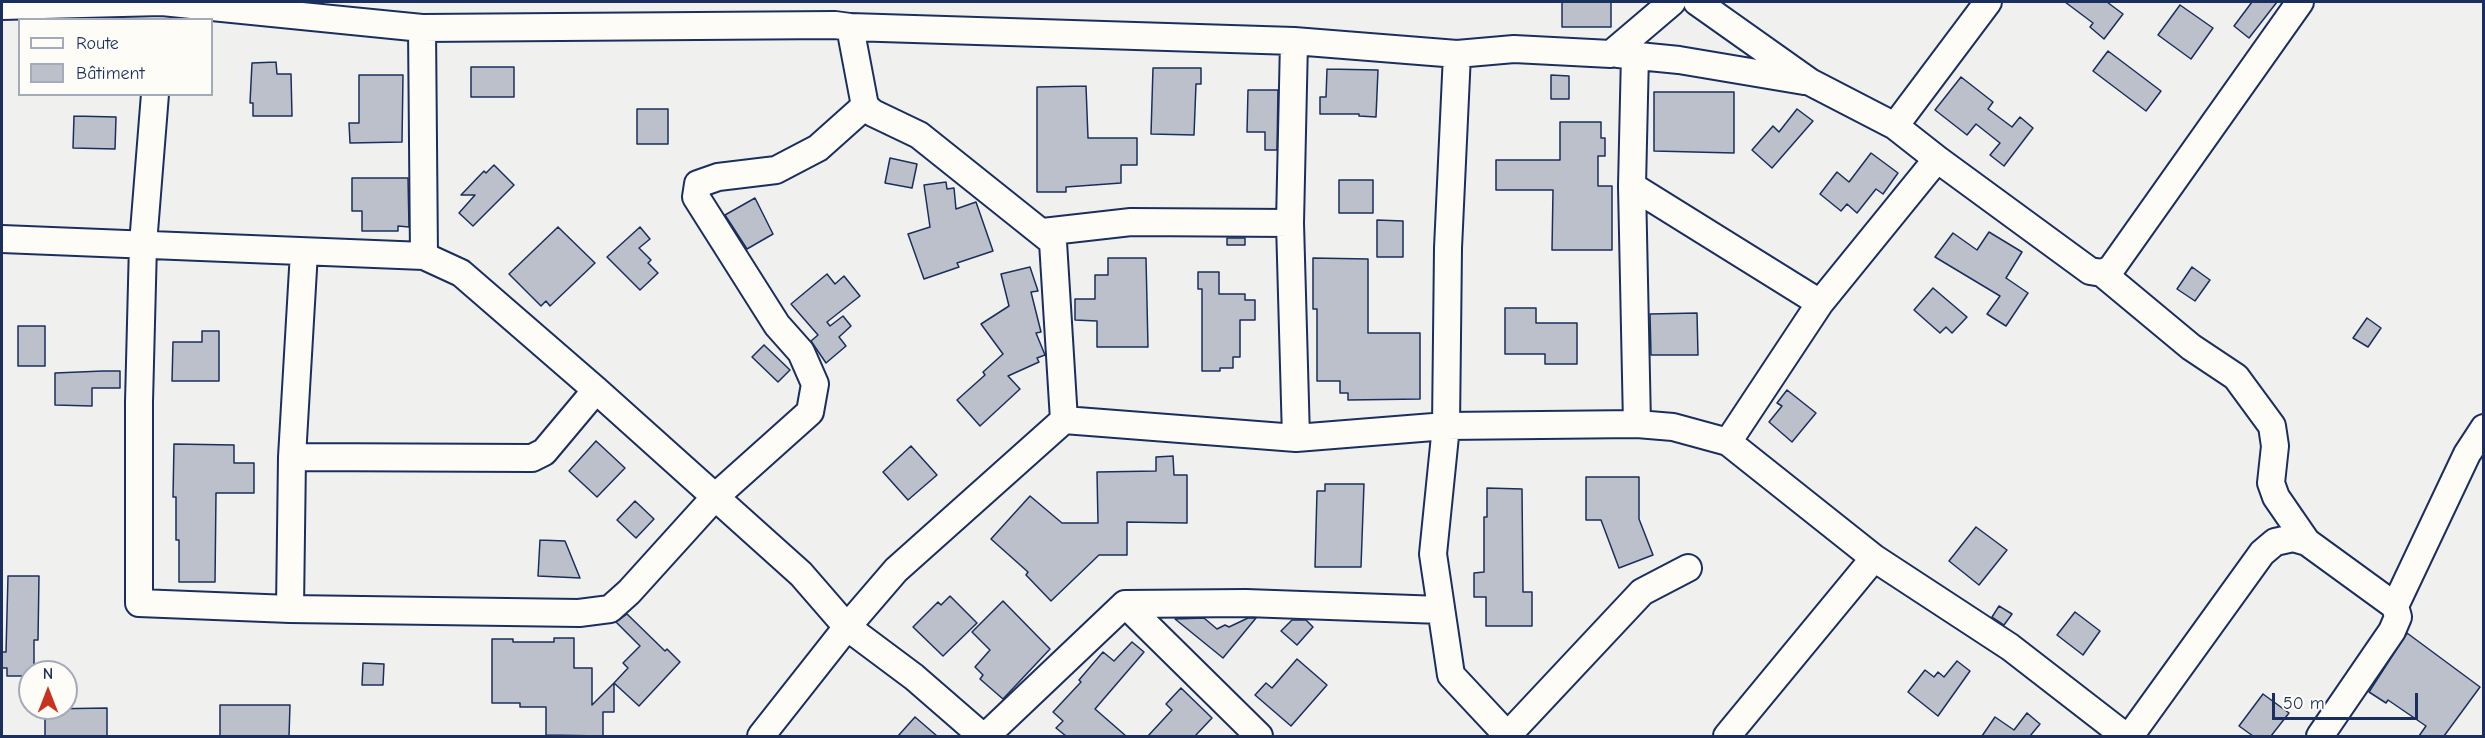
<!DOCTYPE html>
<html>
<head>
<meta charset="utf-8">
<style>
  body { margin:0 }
  #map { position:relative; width:2485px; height:738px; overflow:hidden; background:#f0f0ee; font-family:"Comic Neue",sans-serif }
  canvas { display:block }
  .frame { position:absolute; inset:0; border:3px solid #1b2f5e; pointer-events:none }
  .legend { position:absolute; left:18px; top:18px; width:195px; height:78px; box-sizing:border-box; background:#fdfcf7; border:2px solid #a3aaba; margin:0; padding:8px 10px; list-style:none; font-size:18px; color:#1b2f5e }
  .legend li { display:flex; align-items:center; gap:12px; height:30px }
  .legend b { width:30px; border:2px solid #a3aaba }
  .north { position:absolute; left:18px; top:660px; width:60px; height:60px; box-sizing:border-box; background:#fdfcf7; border:2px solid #a3aaba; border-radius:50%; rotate:0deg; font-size:16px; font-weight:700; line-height:24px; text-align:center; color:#1b2f5e }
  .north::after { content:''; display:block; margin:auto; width:21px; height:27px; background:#c8321e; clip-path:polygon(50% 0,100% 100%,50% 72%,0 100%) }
  .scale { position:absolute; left:2272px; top:693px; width:146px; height:27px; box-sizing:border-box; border:3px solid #1b2f5e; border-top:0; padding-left:8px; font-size:18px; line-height:21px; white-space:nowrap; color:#1b2f5e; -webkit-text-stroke:4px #fdfcf7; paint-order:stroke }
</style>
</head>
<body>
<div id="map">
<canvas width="2485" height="738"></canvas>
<div class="frame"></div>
<ul class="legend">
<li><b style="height:8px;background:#fdfcf7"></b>Route</li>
<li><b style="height:16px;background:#bbc0ca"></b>Bâtiment</li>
</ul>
<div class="north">N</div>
<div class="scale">50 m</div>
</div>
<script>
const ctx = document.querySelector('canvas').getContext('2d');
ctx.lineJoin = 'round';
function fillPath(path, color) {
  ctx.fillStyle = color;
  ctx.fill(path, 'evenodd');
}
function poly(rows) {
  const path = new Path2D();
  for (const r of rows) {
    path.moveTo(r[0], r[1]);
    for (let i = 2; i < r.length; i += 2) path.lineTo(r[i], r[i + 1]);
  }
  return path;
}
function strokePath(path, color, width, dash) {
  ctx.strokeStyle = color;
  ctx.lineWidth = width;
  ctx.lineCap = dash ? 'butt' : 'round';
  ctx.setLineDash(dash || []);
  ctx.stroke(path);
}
const building = poly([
  [1562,2,1611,2,1611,27,1562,27,1562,2],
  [2065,2,2107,2,2123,14,2104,39,2090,27,2093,23,2065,2],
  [2252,2,2277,2,2249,38,2234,26,2252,2],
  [2180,5,2213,28,2191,59,2158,35,2180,5],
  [2108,51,2161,91,2146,111,2093,71,2108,51],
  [276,62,277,74,291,74,292,116,253,116,253,103,250,103,252,63,276,62],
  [471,67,514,67,514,97,471,97,471,67],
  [1153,68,1201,68,1201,84,1196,84,1194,135,1151,134,1153,68],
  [1327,69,1378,70,1376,117,1359,116,1359,114,1320,114,1320,97,1326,97,1327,69],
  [359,75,403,75,402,142,350,143,349,123,359,123,359,75],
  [1551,75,1569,76,1569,99,1551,99,1551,75],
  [1961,77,1993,102,1988,109,2012,127,2020,117,2033,128,2004,166,1990,155,2000,143,1976,124,1967,135,1935,110,1961,77],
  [1086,86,1088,138,1137,138,1137,165,1121,165,1121,183,1066,187,1066,192,1037,192,1037,87,1086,86],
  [1248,90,1278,90,1277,150,1265,150,1265,132,1247,132,1248,90],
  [1654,92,1734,92,1734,153,1654,151,1654,92],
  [637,109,668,109,668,144,637,144,637,109],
  [1797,109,1813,121,1772,168,1752,150,1773,126,1779,132,1797,109],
  [74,116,116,117,115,149,73,148,74,116],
  [1560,122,1601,122,1601,138,1605,138,1605,156,1598,156,1598,186,1612,186,1612,250,1552,250,1553,190,1496,190,1496,160,1560,160,1560,122],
  [1871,153,1898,173,1883,194,1876,189,1857,213,1847,204,1841,211,1820,194,1837,172,1849,182,1871,153],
  [890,158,917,164,912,188,885,183,890,158],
  [494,165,514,185,473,226,459,213,475,195,461,195,484,171,486,173,494,165],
  [352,178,408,178,409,227,398,226,398,231,362,231,362,211,352,211,352,178],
  [1339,180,1373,180,1373,213,1339,213,1339,180],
  [946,182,947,189,954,188,956,209,976,202,993,251,957,263,959,267,924,279,908,234,930,227,924,185,946,182],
  [755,198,773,234,747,249,725,215,755,198],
  [1377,220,1403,221,1403,257,1377,257,1377,220],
  [558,227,595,263,550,306,546,301,541,306,509,274,558,227],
  [640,227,650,239,639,248,651,260,648,263,658,273,640,290,607,257,640,227],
  [1989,232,2022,252,2006,278,2028,293,2006,326,1987,314,2000,296,1935,257,1953,233,1977,250,1989,232],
  [1227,238,1245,238,1245,245,1227,245,1227,238],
  [1108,258,1146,258,1148,347,1097,347,1097,321,1075,320,1075,299,1095,299,1095,275,1108,275,1108,258],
  [1313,258,1368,259,1368,333,1420,333,1420,399,1348,400,1348,393,1340,393,1340,381,1317,381,1317,309,1313,309,1313,258],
  [1030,267,1038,291,1031,292,1041,332,1036,333,1045,355,1037,358,1039,362,1008,376,1020,389,980,426,957,400,985,375,983,372,1003,354,981,324,1009,306,1001,274,1030,267],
  [2192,267,2210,280,2195,301,2177,289,2192,267],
  [1198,272,1219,272,1219,294,1245,294,1245,300,1255,300,1255,320,1240,320,1240,357,1233,357,1233,368,1220,368,1220,371,1202,371,1202,289,1198,289,1198,272],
  [827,274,835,284,844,276,860,296,827,322,830,326,843,316,851,326,839,337,846,346,826,363,811,341,818,335,791,304,827,274],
  [1933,288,1967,317,1952,333,1946,327,1940,333,1914,310,1933,288],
  [1505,308,1536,308,1536,323,1577,323,1577,364,1545,364,1545,354,1505,354,1505,308],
  [1697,313,1698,355,1651,355,1650,314,1697,313],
  [2367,318,2381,328,2368,347,2353,338,2367,318],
  [18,326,45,326,45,366,18,366,18,326],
  [202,331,219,331,219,381,172,381,173,342,202,342,202,331],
  [764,345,790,370,778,382,752,357,764,345],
  [103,371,120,371,120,388,92,388,92,406,55,405,55,373,103,371],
  [1787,390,1816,413,1792,442,1769,422,1782,406,1777,403,1787,390],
  [596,441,625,468,597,497,569,471,596,441],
  [174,444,234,445,234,463,254,463,254,493,216,493,215,582,179,582,179,540,176,540,176,497,173,497,174,444],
  [911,446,937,475,908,500,883,472,911,446],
  [1173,456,1174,475,1187,475,1187,523,1127,522,1127,555,1099,555,1051,601,1026,575,1028,572,991,539,1030,496,1062,523,1098,523,1097,472,1156,471,1156,457,1173,456],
  [1586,477,1639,477,1639,519,1653,555,1619,568,1601,520,1586,520,1586,477],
  [1325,484,1364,484,1361,567,1315,567,1317,491,1325,491,1325,484],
  [1487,488,1522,489,1523,592,1532,592,1532,626,1486,626,1486,597,1474,597,1474,573,1484,572,1484,517,1487,517,1487,488],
  [635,501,654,519,636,538,617,520,635,501],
  [1976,527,2007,550,1979,585,1949,561,1976,527],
  [540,540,565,541,580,578,538,576,540,540],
  [8,576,39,576,38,640,34,640,34,672,30,672,30,676,7,676,7,668,2,668,2,652,6,652,8,576],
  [950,596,977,623,943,656,913,627,938,602,941,605,950,596],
  [1003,601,1050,649,1003,699,980,679,983,675,975,667,990,650,972,632,1003,601],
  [1999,606,2012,614,2004,625,1992,617,1999,606],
  [2075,612,2100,631,2083,655,2057,635,2075,612],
  [627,614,665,651,667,649,680,662,639,706,614,683,628,668,623,663,640,646,616,622,627,614],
  [1204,618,1217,629,1225,625,1229,627,1248,618,1256,618,1223,658,1175,619,1204,618],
  [1292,620,1306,620,1313,627,1297,645,1281,631,1292,620],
  [2407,633,2480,687,2444,736,2419,736,2426,726,2388,700,2386,703,2369,692,2407,633],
  [554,638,574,638,574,668,592,668,592,705,614,683,614,712,603,712,603,736,546,735,546,707,520,707,520,703,492,703,492,639,513,639,513,642,554,642,554,638],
  [1132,642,1144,652,1095,709,1126,736,1066,736,1056,728,1063,721,1053,712,1081,682,1079,680,1103,652,1114,661,1132,642],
  [1297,659,1327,685,1291,726,1255,695,1266,683,1272,688,1297,659],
  [1957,661,1970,671,1938,716,1908,692,1925,670,1934,677,1938,672,1944,677,1957,661],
  [363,663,384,664,383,685,362,685,363,663],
  [1181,688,1212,718,1195,736,1148,736,1172,710,1166,704,1181,688],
  [2263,694,2289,713,2271,736,2253,736,2239,726,2263,694],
  [220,705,290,705,289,736,220,736,220,705],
  [107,708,107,736,45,736,45,709,107,708],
  [2027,713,2040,724,2030,736,1982,736,1995,717,2014,730,2027,713],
  [915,717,937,736,898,736,915,717]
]);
fillPath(building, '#bbc0ca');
strokePath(building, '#1b2f5e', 1.5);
const minor = poly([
  [1697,2,1810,82,1895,126,1937,159,2090,271,2102,273,2191,347,2236,377,2272,426,2275,446,2271,483,2276,497,2307,542],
  [2,6,162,2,422,28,835,25,850,27,1294,41,1457,54,1514,49,1611,54,1672,2],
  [422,28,424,256],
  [1294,41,1290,223,1296,438],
  [1457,54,1448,248,1446,426,1433,554,1451,675,1508,736],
  [1618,54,1679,60,1804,81],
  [1635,54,1632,186,1637,424],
  [155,94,143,244,139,402,139,603,290,609,579,613,610,609,629,592,715,497,810,412,815,384,801,352,777,325,696,197,698,184,718,177,776,170,818,148,865,106],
  [1895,126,1988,2],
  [1632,186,1820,303],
  [1043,232,1131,222,1290,223],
  [2,239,424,256,461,273,596,390,801,574,847,627,914,677,982,736],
  [2102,273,2111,269,2300,2],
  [1064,420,1296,438,1446,426,1637,424,1673,427,1728,442,1874,558,2010,647,2125,736],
  [1728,442,1820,303,1937,159],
  [292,457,532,458,544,452,596,390],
  [1125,604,1259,736],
  [2395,606,2467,454,2484,428],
  [290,609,292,457,304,252],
  [761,736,847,627,896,570,1064,420,1053,242,919,135,873,113,865,106,850,27],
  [986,736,1125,604,1246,603,1441,610],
  [1507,736,1642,592,1688,568],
  [1727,736,1874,558],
  [2130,736,2262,553,2275,542,2293,538,2307,542,2395,606,2398,617,2392,631,2320,736]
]);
strokePath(minor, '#1b2f5e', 30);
strokePath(minor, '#fdfcf7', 26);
</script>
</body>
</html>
